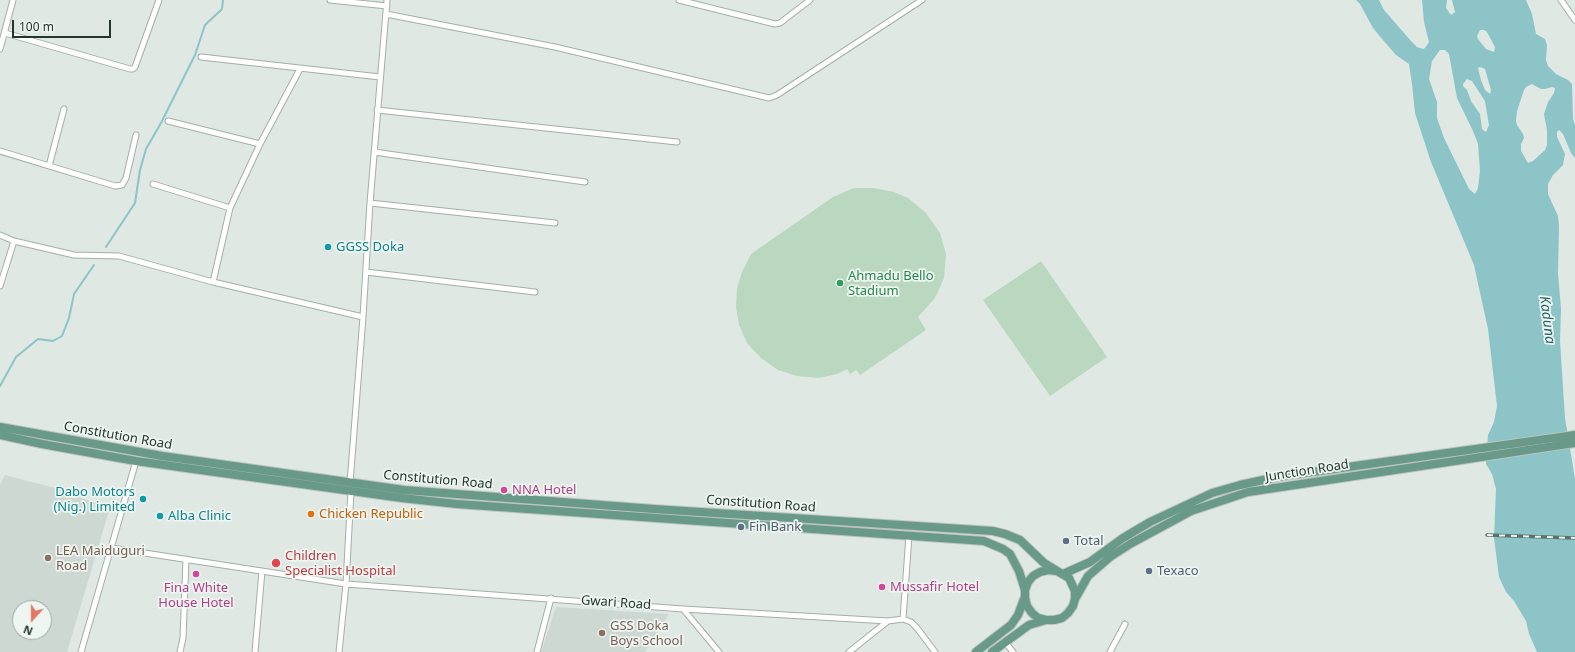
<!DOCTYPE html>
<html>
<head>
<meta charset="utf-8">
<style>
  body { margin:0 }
  #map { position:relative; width:1575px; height:652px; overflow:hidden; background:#dfe8e3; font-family:"Noto Sans",sans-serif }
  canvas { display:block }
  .north { position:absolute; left:12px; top:600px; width:40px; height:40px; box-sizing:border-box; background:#eff6f2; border:1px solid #9da9a4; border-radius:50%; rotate:201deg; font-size:11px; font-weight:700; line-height:16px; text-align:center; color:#22362f }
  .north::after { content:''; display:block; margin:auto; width:14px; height:18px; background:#e27863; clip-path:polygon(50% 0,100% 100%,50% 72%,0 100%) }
  .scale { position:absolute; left:12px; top:20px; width:99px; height:18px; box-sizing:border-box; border:2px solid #22362f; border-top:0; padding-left:5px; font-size:12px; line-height:14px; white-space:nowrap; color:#22362f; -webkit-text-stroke:3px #eff6f2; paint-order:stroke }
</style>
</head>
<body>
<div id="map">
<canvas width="1575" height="652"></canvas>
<div class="north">N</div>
<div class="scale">100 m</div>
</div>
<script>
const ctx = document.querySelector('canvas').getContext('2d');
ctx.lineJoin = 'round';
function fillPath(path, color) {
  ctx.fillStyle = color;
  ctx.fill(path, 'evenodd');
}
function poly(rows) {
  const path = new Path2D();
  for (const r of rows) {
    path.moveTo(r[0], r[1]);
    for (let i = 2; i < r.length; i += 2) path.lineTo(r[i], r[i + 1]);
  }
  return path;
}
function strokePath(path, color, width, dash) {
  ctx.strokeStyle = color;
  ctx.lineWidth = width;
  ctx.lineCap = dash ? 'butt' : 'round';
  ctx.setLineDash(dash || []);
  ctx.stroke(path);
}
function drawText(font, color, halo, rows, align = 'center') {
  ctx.font = font + ' "Noto Sans",sans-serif';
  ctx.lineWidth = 3.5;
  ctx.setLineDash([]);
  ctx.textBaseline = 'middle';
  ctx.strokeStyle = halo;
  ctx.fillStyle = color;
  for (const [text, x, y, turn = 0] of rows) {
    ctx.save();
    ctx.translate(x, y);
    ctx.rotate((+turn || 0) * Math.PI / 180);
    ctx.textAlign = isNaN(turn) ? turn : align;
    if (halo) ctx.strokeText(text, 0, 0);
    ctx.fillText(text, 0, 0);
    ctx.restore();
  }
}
fillPath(poly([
  [5,475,78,494,78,497,110,507,67,652,0,652,0,485],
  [20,608,44,608,44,632,20,632],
  [556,607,669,614,645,652,541,652]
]), '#cdd8d2');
fillPath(poly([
  [854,188,873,188,894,192,908,198,925,212,940,233,946,254,944,278,935,298,918,317,926,330,860,375,856,370,850,374,847,369,837,374,819,378,797,376,778,370,761,358,747,343,739,325,736,307,737,288,742,272,751,254,833,197],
  [1041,261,1107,357,1050,396,983,300]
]), '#bad8bf');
fillPath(poly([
  [1356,0,1379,0,1384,10,1411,41,1417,47,1423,49,1425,48,1429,42,1424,22,1422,0,1447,0,1446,8,1451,15,1455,12,1452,0,1526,0,1532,14,1536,34,1545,39,1547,45,1546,60,1548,66,1556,74,1568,80,1572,84,1573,119,1575,125,1575,158,1571,153,1563,134,1559,130,1557,132,1557,137,1565,154,1564,159,1563,165,1553,175,1548,184,1548,194,1558,216,1559,226,1558,273,1561,309,1560,341,1565,418,1575,479,1575,652,1537,652,1529,634,1526,621,1514,601,1506,592,1499,577,1494,538,1496,489,1492,474,1486,464,1488,435,1494,422,1497,406,1488,329,1474,265,1431,162,1415,113,1412,84,1409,64,1396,55,1383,40,1373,28,1360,4],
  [1480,30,1484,30,1487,32,1495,47,1494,52,1486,49,1478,39,1477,36],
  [1440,50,1445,50,1449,54,1457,98,1473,131,1478,144,1480,171,1478,188,1475,194,1469,189,1444,138,1437,118,1437,102,1429,79,1432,61],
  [1480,67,1485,69,1491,90,1490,94,1485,90,1481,80,1478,68],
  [1467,79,1472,81,1485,101,1489,125,1486,132,1482,129,1480,114,1471,101,1467,90,1463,86,1463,84],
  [1532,84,1541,89,1545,89,1552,87,1555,88,1554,93,1548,102,1544,114,1547,130,1547,145,1545,150,1533,161,1528,163,1521,151,1521,144,1524,138,1523,134,1517,125,1516,121,1517,111,1524,90,1526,87]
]), '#8cc4c8');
strokePath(poly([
  [106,247,135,203,140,170,146,149,161,123,195,55,205,25,222,9,223,0],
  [0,386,16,357,38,339,53,341,62,336,69,318,74,294,94,265]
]), '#8cc4c8', 2);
const street = poly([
  [330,0,387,6],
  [679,0,775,24,780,23,810,0],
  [1561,0,1575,20],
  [386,14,555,47,769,98,777,95,922,0],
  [5,33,130,69,133,69,135,67,159,0],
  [0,49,13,0],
  [201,57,380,77],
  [377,110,677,142],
  [168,121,260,144],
  [0,151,115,186,122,185,126,178,136,135],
  [374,152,585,182],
  [49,166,64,109],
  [153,184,230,208],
  [370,203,555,223],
  [0,235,14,241,74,255,119,256,213,282,363,317],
  [366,272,535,292],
  [213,282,230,208,260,144,300,69],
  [0,286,14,241],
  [350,483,363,317,370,203,387,0],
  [112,548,346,584,683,609,888,621,903,619,911,622,917,628,935,652],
  [683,609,719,652],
  [903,619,909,535],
  [1005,642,1013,652],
  [81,652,136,461],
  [180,652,183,638,186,559],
  [255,652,262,571],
  [339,652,346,584,351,491],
  [537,652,551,598],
  [849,652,888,621],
  [1110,652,1125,624]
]);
const primary = poly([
  [0,427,162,456,404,490,654,509,993,531,1005,534,1020,540,1044,563,1057,571],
  [0,435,42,444,136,461,402,498,457,504,984,541,1003,549,1010,554,1019,571,1025,590],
  [1063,574,1090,562,1123,538,1150,522,1212,493,1240,485,1277,477,1575,435],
  [1075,599,1088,576,1110,557,1130,544,1191,511,1248,492,1575,443],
  [976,652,1011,625,1018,615,1024,599],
  [992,652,1029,625,1046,620,1054,620,1062,618,1068,613,1073,606,1075,599,1075,591,1069,578,1057,571,1048,570,1040,572,1033,576,1028,582,1025,590,1025,598,1027,606,1032,613,1038,618,1046,620]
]);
strokePath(street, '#a3afa9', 7);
strokePath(primary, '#bdc3c1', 10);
strokePath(street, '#fff', 5);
strokePath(primary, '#689989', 8);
const rail = poly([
  [1487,535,1575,538]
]);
strokePath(rail, '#5c726a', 3.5);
strokePath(rail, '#eff6f2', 2, [6]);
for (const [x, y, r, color] of [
  [328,247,4,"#0f9aa8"],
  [840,283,4,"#2e9e5b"],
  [504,490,4,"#d1479c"],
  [143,499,4,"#0f9aa8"],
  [311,514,4,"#e8710a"],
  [160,516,4,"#0f9aa8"],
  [741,527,4,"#5c6f8a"],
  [1066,541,4,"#5c6f8a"],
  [48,558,4,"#8d6e63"],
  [276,563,5,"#e0444e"],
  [1149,571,4,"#5c6f8a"],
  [196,574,4,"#d1479c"],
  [882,587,4,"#d1479c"],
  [602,633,4,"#8d6e63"]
]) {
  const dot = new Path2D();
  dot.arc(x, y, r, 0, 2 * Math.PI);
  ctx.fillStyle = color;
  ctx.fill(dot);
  strokePath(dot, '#eff6f2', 1.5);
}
drawText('13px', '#0d838f', '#eff6f2', [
  ["GGSS Doka",336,247],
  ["Dabo Motors",135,492,"right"],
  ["(Nig.) Limited",135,507,"right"],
  ["Alba Clinic",168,516]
], 'left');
drawText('13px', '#27864d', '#eff6f2', [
  ["Ahmadu Bello",848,276],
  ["Stadium",848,291]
], 'left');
drawText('13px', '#22362f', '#eff6f2', [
  ["Constitution Road",118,436,10],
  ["Junction Road",1307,471,-9],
  ["Constitution Road",438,480,5],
  ["Constitution Road",761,504,4],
  ["Gwari Road",616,603,4]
]);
drawText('13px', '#b23c85', '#eff6f2', [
  ["NNA Hotel",512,490],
  ["Mussafir Hotel",890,587],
  ["Fina White",196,588,"center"],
  ["House Hotel",196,603,"center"]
], 'left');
drawText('13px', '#c56008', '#eff6f2', [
  ["Chicken Republic",319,514]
], 'left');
drawText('13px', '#4e5e75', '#eff6f2', [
  ["Fin Bank",749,527],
  ["Total",1074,541],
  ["Texaco",1157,571]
], 'left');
drawText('13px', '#785e54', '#eff6f2', [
  ["LEA Maiduguri",56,551],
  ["Road",56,566],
  ["GSS Doka",610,626],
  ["Boys School",610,641]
], 'left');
drawText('13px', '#be3a42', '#eff6f2', [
  ["Children",285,556],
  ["Specialist Hospital",285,571]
], 'left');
drawText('italic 14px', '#23656b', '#eff6f2', [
  ["Kaduna",1547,320,83]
]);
</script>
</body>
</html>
